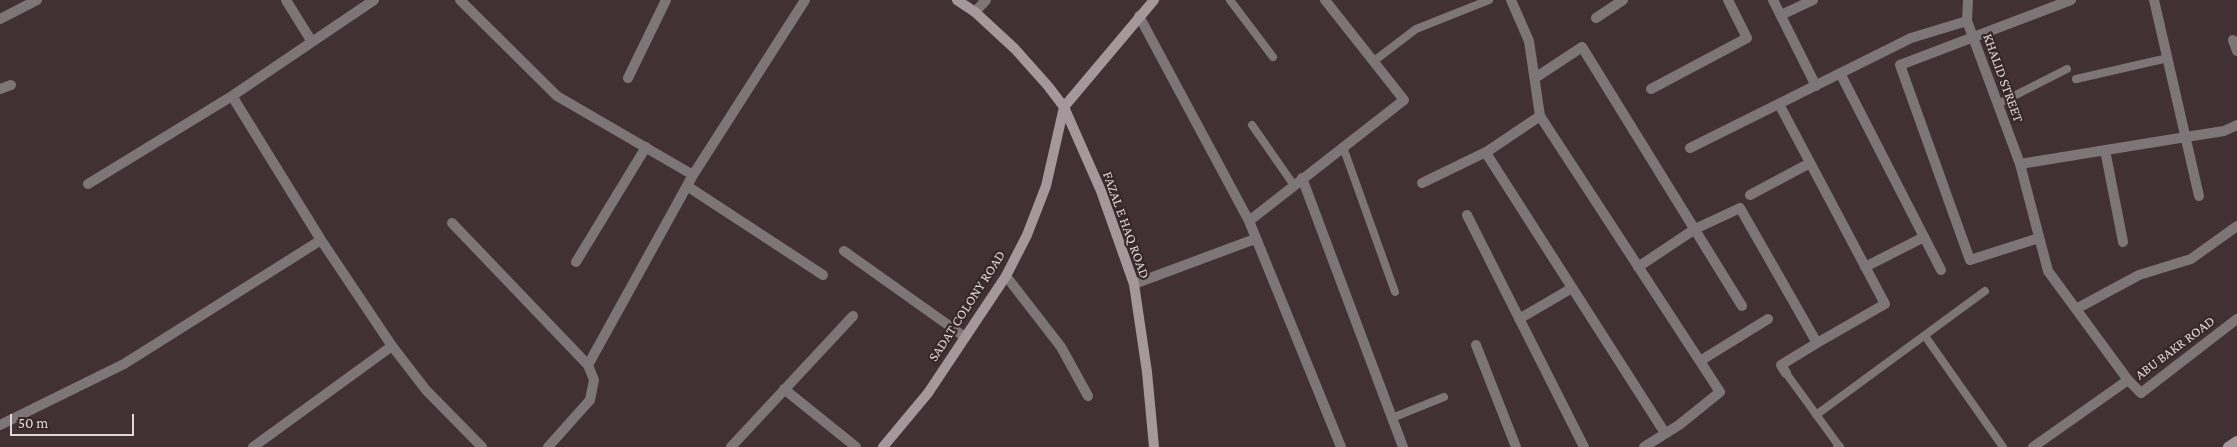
<!DOCTYPE html>
<html>
<head>
<meta charset="utf-8">
<style>
  body { margin:0 }
  #map { position:relative; width:2237px; height:447px; overflow:hidden; background:#413135; font-family:"Crimson Pro",serif }
  canvas { display:block }
  .scale { position:absolute; left:10px; top:414px; width:124px; height:22px; box-sizing:border-box; border:2px solid #e0d5d8; border-top:0; padding-left:6px; font-size:15px; line-height:18px; white-space:nowrap; color:#e0d5d8; -webkit-text-stroke:4px #36272b; paint-order:stroke }
</style>
</head>
<body>
<div id="map">
<canvas width="2237" height="447"></canvas>
<div class="scale">50 m</div>
</div>
<script>
const ctx = document.querySelector('canvas').getContext('2d');
ctx.lineJoin = 'round';
function poly(rows) {
  const path = new Path2D();
  for (const r of rows) {
    path.moveTo(r[0], r[1]);
    for (let i = 2; i < r.length; i += 2) path.lineTo(r[i], r[i + 1]);
  }
  return path;
}
function strokePath(path, color, width, dash) {
  ctx.strokeStyle = color;
  ctx.lineWidth = width;
  ctx.lineCap = dash ? 'butt' : 'round';
  ctx.setLineDash(dash || []);
  ctx.stroke(path);
}
function drawText(font, color, halo, rows, align = 'center') {
  ctx.font = font + ' "Crimson Pro",serif';
  ctx.lineWidth = 4.5;
  ctx.setLineDash([]);
  ctx.textBaseline = 'middle';
  ctx.strokeStyle = halo;
  ctx.fillStyle = color;
  for (const [text, x, y, turn = 0] of rows) {
    ctx.save();
    ctx.translate(x, y);
    ctx.rotate((+turn || 0) * Math.PI / 180);
    ctx.textAlign = isNaN(turn) ? turn : align;
    if (halo) ctx.strokeText(text, 0, 0);
    ctx.fillText(text, 0, 0);
    ctx.restore();
  }
}
strokePath(poly([
  [1230,0,1273,57],
  [1374,61,1416,29,1489,0],
  [2076,79,2168,58],
  [1998,104,2067,69],
  [1252,125,1293,184],
  [1343,147,1395,292],
  [1925,336,2003,447],
  [1786,373,1839,446],
  [1816,415,1985,291],
  [1392,418,1444,397]
]), '#7d7577', 8);
strokePath(poly([
  [286,0,312,42],
  [460,0,557,96,693,175,805,0],
  [1773,0,1816,86],
  [1968,0,1967,21,2020,164,2048,271,2128,380,2141,393,2237,319],
  [2154,0,2199,196],
  [975,12,986,0],
  [1781,15,1813,0],
  [1139,16,1249,221,1341,447],
  [1596,18,1623,0],
  [0,19,37,0],
  [2233,40,2237,51],
  [1840,73,1941,270],
  [628,78,666,0],
  [1535,78,1582,47,1742,306],
  [0,89,11,85],
  [1651,89,1747,38,1728,0],
  [232,96,321,240,392,346,426,390,482,447],
  [1779,104,1885,304,1817,343],
  [1540,116,1720,392,1679,425,1644,447],
  [1690,148,1911,38,1967,21],
  [2105,150,2123,242],
  [1486,153,1665,433],
  [2020,164,2186,137,2224,131,2237,125],
  [1302,178,1403,447],
  [1422,183,1488,151,1540,116,1529,41,1511,0],
  [88,184,232,96,374,0],
  [687,186,823,275],
  [1750,195,1810,163],
  [1467,215,1584,447],
  [1249,221,1404,100,1325,0],
  [452,223,588,365],
  [2039,238,1970,260,1900,65,2071,0],
  [844,251,965,337],
  [576,262,646,147],
  [1638,267,1695,229,1740,208,1817,343,1781,365,1786,373],
  [1865,267,1924,237],
  [1006,276,1061,347,1088,396],
  [1134,284,1255,239],
  [2076,309,2139,275,2191,259,2237,226],
  [1519,319,1572,288],
  [1476,345,1516,447],
  [1700,361,1768,319],
  [784,389,856,447],
  [0,425,124,364,321,240],
  [253,447,392,346],
  [548,447,590,400,594,380,588,365,693,175],
  [731,447,853,316],
  [1838,447,1839,447],
  [2033,447,2128,380]
]), '#7d7577', 10);
strokePath(poly([
  [957,0,975,12,1015,49,1048,86,1064,107,1101,191,1134,284,1147,372,1154,447],
  [883,447,928,393,1006,276,1027,235,1046,186,1064,107,1154,0],
  [2228,447,2237,441]
]), '#a5989c', 10);
drawText('14px', '#e0d5d8', '#36272b', [
  ["KHALID STREET",2003,78,70],
  ["FAZAL E HAQ ROAD",1126,225,70],
  ["SADAT COLONY ROAD",967,306,-57],
  ["ABU BAKR ROAD",2175,348,-37]
]);
</script>
</body>
</html>
